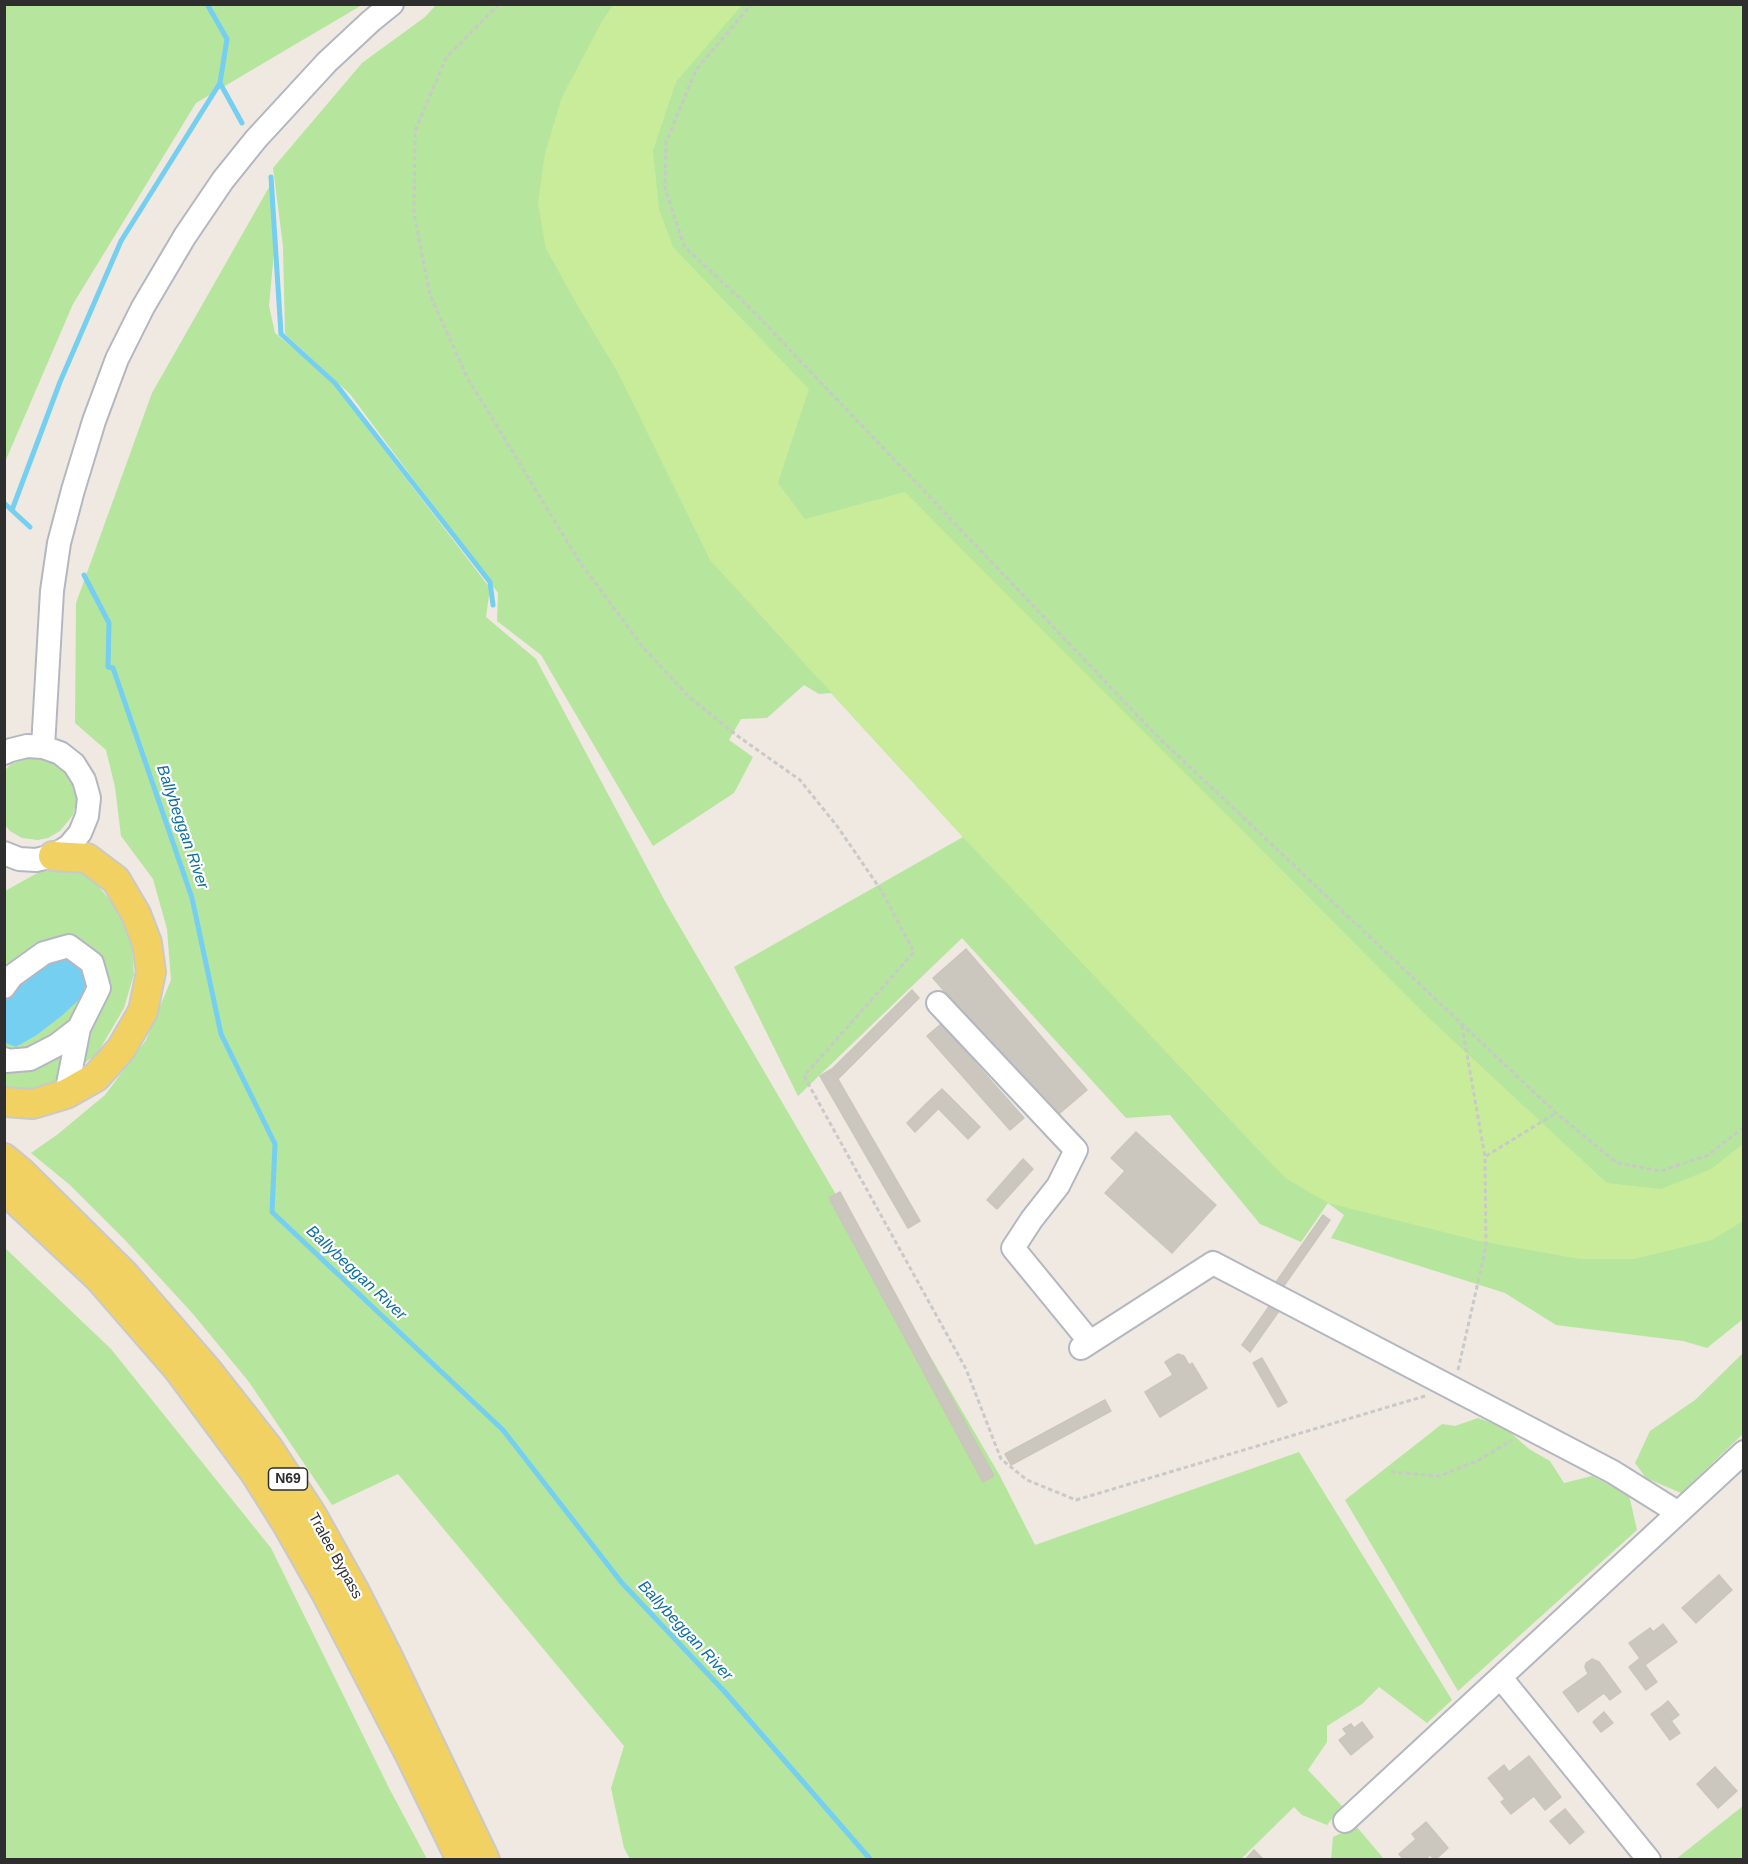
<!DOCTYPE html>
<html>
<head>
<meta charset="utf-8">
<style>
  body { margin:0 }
  #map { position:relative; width:1748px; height:1864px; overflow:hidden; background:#efe9e1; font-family:Helvetica,sans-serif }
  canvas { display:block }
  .frame { position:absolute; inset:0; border:6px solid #2e2e2e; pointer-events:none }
</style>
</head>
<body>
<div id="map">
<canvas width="1748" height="1864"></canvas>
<div class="frame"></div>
</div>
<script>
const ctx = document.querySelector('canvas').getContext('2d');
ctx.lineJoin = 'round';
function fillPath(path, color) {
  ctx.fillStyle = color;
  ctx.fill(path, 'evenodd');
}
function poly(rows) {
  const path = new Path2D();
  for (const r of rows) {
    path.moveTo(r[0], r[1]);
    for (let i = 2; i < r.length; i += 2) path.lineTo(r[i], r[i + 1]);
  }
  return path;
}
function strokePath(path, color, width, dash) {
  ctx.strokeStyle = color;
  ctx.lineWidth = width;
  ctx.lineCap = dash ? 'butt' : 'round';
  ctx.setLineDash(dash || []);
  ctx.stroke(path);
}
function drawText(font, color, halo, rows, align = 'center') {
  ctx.font = font + ' Helvetica,sans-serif';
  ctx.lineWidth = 4.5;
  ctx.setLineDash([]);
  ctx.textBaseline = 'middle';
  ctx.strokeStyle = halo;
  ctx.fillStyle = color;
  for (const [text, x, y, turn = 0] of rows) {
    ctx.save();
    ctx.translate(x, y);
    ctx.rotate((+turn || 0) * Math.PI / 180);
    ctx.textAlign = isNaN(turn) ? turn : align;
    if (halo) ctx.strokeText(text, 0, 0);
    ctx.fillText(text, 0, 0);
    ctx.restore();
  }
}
fillPath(poly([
  [5,4,362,5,196,103,73,304,5,462],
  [436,5,1743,5,1743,1319,1707,1348,1683,1341,1556,1325,1505,1293,1331,1238,1344,1215,1328,1203,1301,1242,1260,1224,1170,1115,1126,1118,962,938,798,1096,734,967,963,837,831,693,819,694,804,685,767,718,741,719,729,740,753,757,734,793,653,846,541,655,497,621,498,593,350,394,285,334,283,246,273,168,362,63,425,17],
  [272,182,275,241,269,306,275,333,328,377,490,588,486,617,536,659,666,903,1000,1476,1035,1545,1299,1452,1452,1700,1427,1723,1379,1687,1362,1704,1327,1726,1327,1742,1308,1770,1342,1806,1327,1825,1302,1815,1294,1807,1241,1859,630,1859,624,1848,611,1788,624,1746,398,1474,332,1505,249,1382,193,1314,125,1240,70,1185,31,1153,58,1134,105,1095,146,1040,171,980,167,929,153,879,121,836,115,787,106,750,75,723,76,603,152,393],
  [28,757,42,757,61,766,73,782,77,799,73,815,60,831,48,838,38,840,22,838,10,831,5,825,5,770,10,765],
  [85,869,116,908,131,937,134,974,124,1008,97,1054,61,1080,24,1092,5,1094,5,1043,16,1047,37,1035,63,1015,82,997,51,954,5,998,5,891,41,871],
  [4,1247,111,1349,271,1548,389,1788,427,1859,5,1859],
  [1743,1353,1743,1434,1681,1493,1646,1478,1635,1463,1650,1431,1695,1400],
  [1478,1418,1504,1427,1529,1449,1550,1461,1564,1483,1592,1476,1629,1495,1637,1530,1458,1691,1345,1500,1442,1424,1455,1426],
  [1743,1806,1743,1859,1676,1859],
  [1356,1826,1384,1859,1331,1860,1333,1837]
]), '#b6e59e');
fillPath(poly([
  [613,5,742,5,676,82,653,151,659,209,673,247,809,389,778,483,805,519,905,492,1429,1018,1607,1183,1661,1189,1711,1169,1743,1144,1743,1221,1712,1240,1634,1259,1580,1259,1479,1241,1328,1203,1285,1178,963,837,710,560,617,371,579,308,546,249,538,203,545,153,562,97,601,23]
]), '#c9ec9a');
fillPath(poly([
  [51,954,75,959,88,974,82,997,63,1015,37,1035,16,1047,5,1043,4,999]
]), '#75cff0');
strokePath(poly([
  [207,4,227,39,220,83,242,123],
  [271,177,281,334,335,383,490,582,493,605],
  [4,503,30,527],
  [12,510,60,382,121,241,220,83],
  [84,575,109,623,108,667,113,668,192,898,221,1034,275,1144,272,1212,503,1430,622,1583,724,1691,871,1860]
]), '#75cff0', 5);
const building = poly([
  [966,949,1087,1090,1054,1118,933,978,966,949],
  [912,990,919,998,838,1079,832,1069,912,990],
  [941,1024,1024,1118,1010,1130,927,1036,941,1024],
  [832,1069,920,1221,908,1228,820,1076,832,1069],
  [942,1089,980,1127,968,1139,930,1100,942,1089],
  [930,1100,938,1109,915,1132,907,1123,930,1100],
  [1136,1132,1216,1205,1172,1253,1105,1193,1125,1171,1111,1158,1136,1132],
  [1023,1159,1033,1169,997,1209,987,1200,1023,1159],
  [840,1192,994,1476,983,1482,829,1198,840,1192],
  [1323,1215,1330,1220,1281,1290,1274,1285,1323,1215],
  [1270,1305,1279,1311,1250,1352,1242,1345,1270,1305],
  [1178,1354,1184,1356,1189,1365,1192,1363,1207,1388,1160,1417,1145,1392,1173,1375,1165,1362,1178,1354],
  [1262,1358,1287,1402,1278,1407,1253,1363,1262,1358],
  [1105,1400,1111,1411,1011,1465,1005,1454,1105,1400],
  [1719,1575,1732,1590,1696,1623,1682,1608,1719,1575],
  [1663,1624,1677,1642,1645,1665,1629,1643,1650,1628,1653,1632,1663,1624],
  [1640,1658,1657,1682,1646,1690,1629,1667,1640,1658],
  [1592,1659,1599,1662,1621,1692,1610,1700,1604,1693,1578,1712,1563,1692,1588,1674,1585,1667,1586,1663,1592,1659],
  [1668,1701,1679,1715,1671,1721,1661,1707,1668,1701],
  [1661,1707,1680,1733,1670,1740,1651,1714,1661,1707],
  [1604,1712,1613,1723,1601,1732,1593,1722,1604,1712],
  [1362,1722,1373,1737,1351,1755,1339,1740,1347,1734,1343,1729,1351,1724,1354,1728,1362,1722],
  [1529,1756,1561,1797,1545,1810,1534,1796,1511,1814,1501,1802,1505,1799,1488,1778,1504,1765,1509,1772,1529,1756],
  [1715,1767,1737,1791,1718,1808,1697,1784,1715,1767],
  [1565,1809,1584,1832,1570,1844,1550,1821,1565,1809],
  [1426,1822,1448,1848,1435,1860,1430,1855,1425,1860,1404,1860,1399,1854,1416,1839,1412,1834,1426,1822],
  [1254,1850,1264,1860,1245,1860,1254,1850]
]);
fillPath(building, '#cbc7bf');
strokePath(building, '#cbc5ba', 1.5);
const minor = poly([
  [43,747,52,591,59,543,73,490,94,421,117,359,143,307,185,236,223,180,256,139,327,62,371,21,392,4],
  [4,753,11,750,27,746,43,747,60,753,74,764,84,780,89,798,87,816,80,833,69,846,53,856,36,860,19,859,4,853],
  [4,987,12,976,44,953,69,946,92,963,99,988,79,1028,66,1094],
  [938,1003,1076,1150,1058,1186,1032,1219,1013,1248,1090,1342],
  [4,1059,6,1061,30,1059,57,1045,79,1028],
  [1081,1348,1213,1263,1613,1472,1677,1512],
  [1501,1678,1649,1860],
  [1345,1821,1744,1452]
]);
const major = poly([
  [4,1102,33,1104,66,1094,96,1077,121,1049,143,1011,151,972,147,943,136,914,116,880,87,858,53,856],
  [4,1158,22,1173,123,1273,207,1370,269,1449,312,1515,354,1590,386,1653,485,1860],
  [4,1189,99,1278,178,1369,255,1473,287,1524,325,1591,410,1755,461,1860]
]);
strokePath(minor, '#b4b7c1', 26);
strokePath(major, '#c9c9c9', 32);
strokePath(poly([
  [499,4,446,58,415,131,414,214,430,295,467,377,579,561,642,646,688,696,739,737,800,780,837,826,881,890,914,952,804,1076,966,1369,1001,1459,1027,1480,1076,1500,1425,1396],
  [754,4,749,7,696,70,666,142,665,188,684,246,751,309,1156,735,1556,1113,1617,1163,1661,1171,1708,1155,1744,1127],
  [1486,1156,1556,1113],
  [1458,1370,1486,1247,1485,1157,1462,1026],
  [1391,1472,1440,1476,1479,1460,1512,1440]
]), '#c9c9c9', 3, [4.5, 3]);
strokePath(minor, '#fff', 22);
strokePath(major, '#f2d163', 28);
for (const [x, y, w] of [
  [288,1479,39]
]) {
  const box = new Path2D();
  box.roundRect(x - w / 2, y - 11, w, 22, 4.5);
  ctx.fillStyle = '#fff';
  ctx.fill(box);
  strokePath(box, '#2e2e2e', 1.5);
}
drawText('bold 14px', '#2e2e2e', null, [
  ["N69",288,1479]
]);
drawText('15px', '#2e2e2e', '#fff', [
  ["Tralee Bypass",335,1556,61]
]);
drawText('italic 16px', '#0d6fa3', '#fff', [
  ["Ballybeggan River",182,827,71],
  ["Ballybeggan River",356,1273,43],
  ["Ballybeggan River",685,1631,47]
]);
</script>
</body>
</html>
